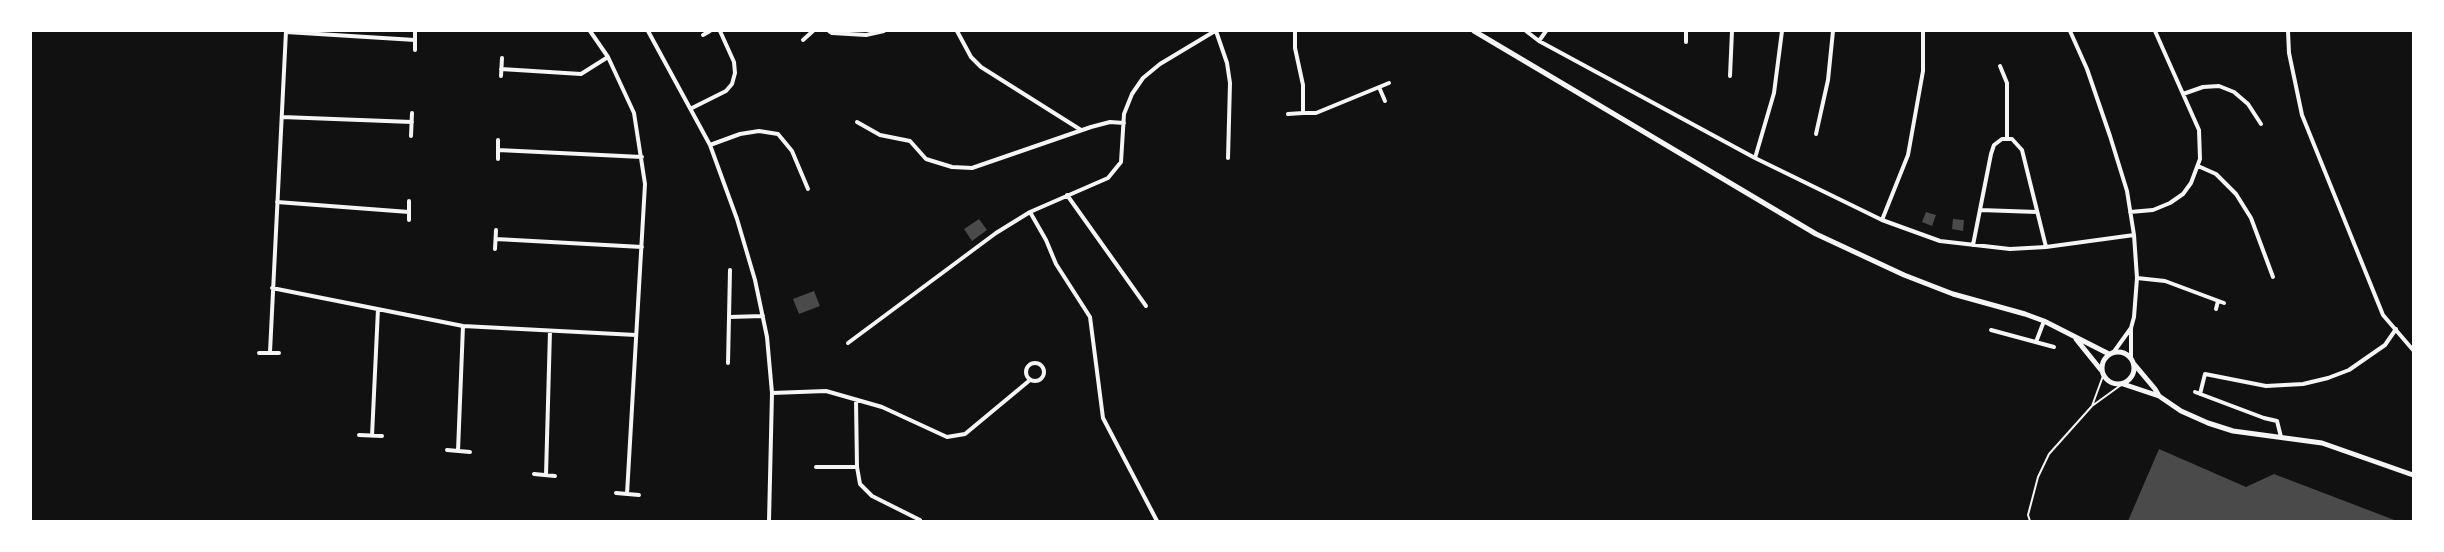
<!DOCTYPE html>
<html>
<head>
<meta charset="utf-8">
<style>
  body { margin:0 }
  #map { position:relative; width:2444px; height:552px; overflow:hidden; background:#111; font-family:"Exo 2",sans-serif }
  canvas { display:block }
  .frame { position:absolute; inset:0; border:32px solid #fff; pointer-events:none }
</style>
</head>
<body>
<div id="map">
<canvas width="2444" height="552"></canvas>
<div class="frame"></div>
</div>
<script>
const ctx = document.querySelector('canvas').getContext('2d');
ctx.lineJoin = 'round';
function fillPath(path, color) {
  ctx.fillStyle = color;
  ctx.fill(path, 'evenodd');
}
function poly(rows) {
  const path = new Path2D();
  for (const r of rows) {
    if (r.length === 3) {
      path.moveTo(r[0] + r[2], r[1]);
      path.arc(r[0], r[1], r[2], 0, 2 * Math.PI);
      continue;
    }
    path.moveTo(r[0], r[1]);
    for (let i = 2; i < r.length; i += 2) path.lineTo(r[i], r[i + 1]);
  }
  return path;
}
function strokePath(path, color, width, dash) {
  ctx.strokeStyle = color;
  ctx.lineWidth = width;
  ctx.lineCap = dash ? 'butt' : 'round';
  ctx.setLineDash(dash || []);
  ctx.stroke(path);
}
fillPath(poly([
  [1926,212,1936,215,1932,226,1922,222],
  [979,219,987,230,972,241,964,229],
  [1953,219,1964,220,1963,231,1952,229],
  [814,291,820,306,799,314,793,299],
  [2159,449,2246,487,2274,474,2397,521,2128,521]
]), '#4a4a4a');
strokePath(poly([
  [2092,406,2103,376],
  [2030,521,2028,515,2038,477,2049,454,2092,406,2121,385]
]), '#f5f5f5', 2);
strokePath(poly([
  [590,31,608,57,634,113,645,184,627,494],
  [648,31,710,145,737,219,755,280,767,337,772,393,769,521],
  [829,31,832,33,866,35,884,31],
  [957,31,971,57,981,67,1081,130],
  [1216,31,1227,63,1230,83,1228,158],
  [1295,31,1295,48,1303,85,1303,113,1316,113,1389,83],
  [1526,31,1539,41,1755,158,1882,220,1940,241,2010,249,2046,247,2134,235],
  [1686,31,1686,42],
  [2070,31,2087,69,2110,136,2127,191,2134,235,2137,278,2134,317,2131,328,2113,353],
  [2288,31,2289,53,2302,115,2383,315,2413,350],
  [286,32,415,40],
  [703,35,710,31],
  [803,40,813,31],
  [1539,41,1546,31],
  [415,50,415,31],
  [2000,66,2007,83,2007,139],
  [501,69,581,74,608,57],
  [501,76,502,58],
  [1730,76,1732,31],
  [1379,87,1385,101],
  [2183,94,2203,87,2219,86,2234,92,2248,104,2261,124],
  [692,108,726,91,732,84,735,73,734,62,720,31],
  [1288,114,1303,113],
  [282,117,412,122],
  [857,122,880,135,910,141,926,159,952,167,972,168,1091,127,1110,122,1124,123],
  [1816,134,1828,80,1833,31],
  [411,136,412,113],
  [710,145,740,134,759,131,778,134,792,151,808,189],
  [498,150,642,157],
  [1755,158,1774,93,1782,31],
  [498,159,498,140],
  [2198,166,2216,174,2236,194,2251,218,2273,277],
  [1067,195,1146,306],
  [277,202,409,212],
  [1980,210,2037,212],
  [1030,212,1046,240,1056,264,1090,317,1103,418,1157,521],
  [2130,212,2153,210,2170,203,2183,194,2191,183,2200,159,2199,130,2155,31],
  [409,220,409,201],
  [1882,220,1908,155,1923,71,1923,31],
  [496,239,642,247],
  [1973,245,1991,154,1994,145,2002,139,2012,139,2022,150,2046,247],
  [495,249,496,230],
  [730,270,729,317,763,316],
  [2137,278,2165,281,2224,303],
  [272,288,463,326,636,335],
  [2216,309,2218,301],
  [1991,330,2054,347],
  [2036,342,2044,321],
  [848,343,996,233,1030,212,1108,178,1121,162,1124,114,1132,94,1143,78,1160,64,1215,31],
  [270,352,286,31],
  [259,353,279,353],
  [2131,358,2131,328],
  [1035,372,9],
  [728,363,729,317],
  [2195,392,2264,418,2277,421,2281,437],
  [772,393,826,391,882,407,947,437,965,434,1030,380],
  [2200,394,2205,374,2266,386,2303,384,2328,378,2349,370,2385,345,2396,329],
  [856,400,857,467,860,484,872,496,920,520],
  [359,435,382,436],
  [372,436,378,309],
  [447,450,470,452],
  [458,451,463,326],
  [816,467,857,467],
  [534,474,555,476],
  [546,475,550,331],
  [616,493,639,495]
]), '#f5f5f5', 4);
strokePath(poly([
  [1474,31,1816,234,1904,275,1953,294,2025,314,2044,321,2109,354],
  [2076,339,2101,370],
  [2118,368,16],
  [2134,364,2155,389,2159,396],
  [2123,384,2159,396,2181,411,2208,423,2233,431,2322,443,2413,475]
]), '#f5f5f5', 5);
</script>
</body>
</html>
